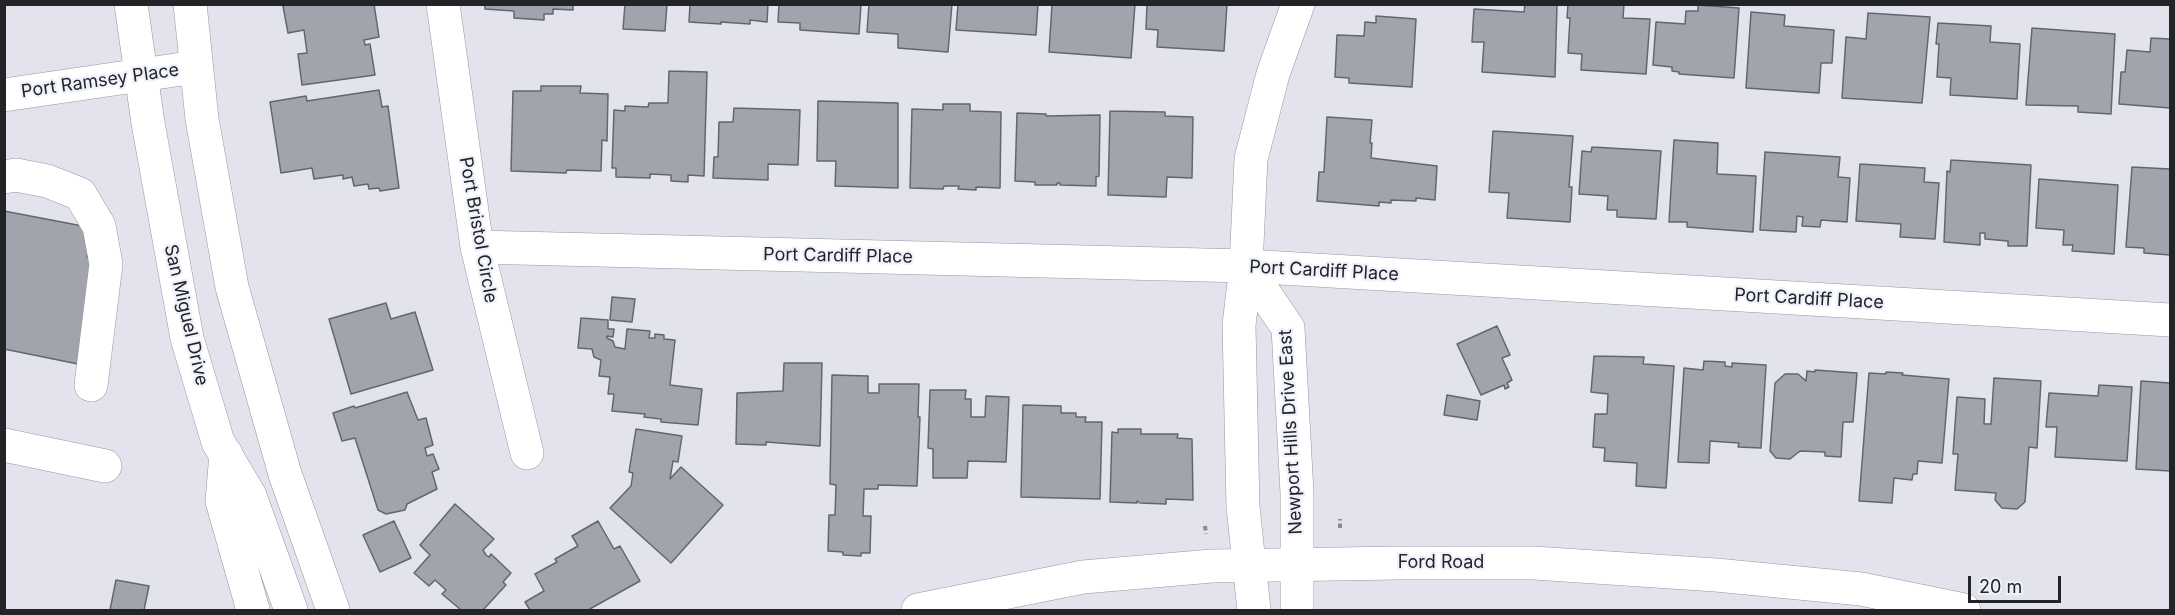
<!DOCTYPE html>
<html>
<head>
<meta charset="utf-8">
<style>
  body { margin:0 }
  #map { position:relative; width:2175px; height:615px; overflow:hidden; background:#e2e3ed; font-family:Inter,sans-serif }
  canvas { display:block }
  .frame { position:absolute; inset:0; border:6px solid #232427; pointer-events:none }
  .scale { position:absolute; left:1968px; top:576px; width:93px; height:27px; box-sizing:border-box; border:3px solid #232427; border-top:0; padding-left:8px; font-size:18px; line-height:21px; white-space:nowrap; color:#232427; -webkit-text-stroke:4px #eff1fb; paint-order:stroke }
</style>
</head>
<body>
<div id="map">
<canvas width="2175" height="615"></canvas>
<div class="frame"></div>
<div class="scale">20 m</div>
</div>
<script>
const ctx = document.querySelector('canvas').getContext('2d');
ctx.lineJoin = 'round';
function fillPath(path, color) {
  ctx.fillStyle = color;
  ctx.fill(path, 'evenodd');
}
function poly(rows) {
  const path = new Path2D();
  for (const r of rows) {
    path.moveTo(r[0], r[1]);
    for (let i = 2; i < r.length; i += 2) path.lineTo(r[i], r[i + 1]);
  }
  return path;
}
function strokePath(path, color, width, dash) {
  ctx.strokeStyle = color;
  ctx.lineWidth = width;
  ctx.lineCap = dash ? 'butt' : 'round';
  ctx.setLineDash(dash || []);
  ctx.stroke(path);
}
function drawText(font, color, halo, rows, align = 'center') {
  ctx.font = font + ' Inter,sans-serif';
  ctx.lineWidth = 4.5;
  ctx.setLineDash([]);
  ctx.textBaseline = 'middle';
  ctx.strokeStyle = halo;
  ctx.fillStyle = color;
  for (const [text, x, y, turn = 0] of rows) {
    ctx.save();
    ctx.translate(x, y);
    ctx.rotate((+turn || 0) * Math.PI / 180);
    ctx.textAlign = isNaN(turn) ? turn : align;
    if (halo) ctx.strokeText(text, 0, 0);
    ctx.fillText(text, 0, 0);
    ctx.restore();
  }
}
const building = poly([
  [291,4,374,4,379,37,364,40,365,45,370,44,375,75,302,85,298,54,307,53,304,30,288,33,283,6,291,4],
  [485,4,573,4,573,10,553,9,553,14,544,14,544,20,514,18,514,11,485,9,485,4],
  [625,4,667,4,665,31,623,29,625,4],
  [690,4,768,4,767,22,750,20,750,24,721,22,721,24,689,22,690,4],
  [779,4,861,4,859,34,800,30,800,23,778,22,779,4],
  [869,4,952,4,948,52,898,48,898,34,867,32,869,4],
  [958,4,1038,4,1036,35,956,30,958,4],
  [1052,4,1135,4,1131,58,1049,52,1052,4],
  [1147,4,1227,4,1224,51,1157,47,1158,30,1146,29,1147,4],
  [1525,4,1557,4,1555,77,1482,72,1484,42,1472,42,1474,9,1524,12,1525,4],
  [1568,4,1624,4,1623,18,1650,19,1646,74,1581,70,1582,54,1568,53,1570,18,1567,18,1568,4],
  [1698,5,1739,8,1734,78,1679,74,1679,72,1672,71,1672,67,1653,65,1656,22,1685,24,1686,11,1698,11,1698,5],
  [1751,12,1785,15,1784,26,1834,30,1832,63,1821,63,1819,93,1746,88,1751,12],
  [1868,13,1930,17,1922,103,1842,98,1846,37,1866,39,1868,13],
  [1376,16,1416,19,1412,87,1349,83,1349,78,1335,77,1337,35,1364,36,1365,22,1376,23,1376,16],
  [1938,23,1991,26,1990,42,2020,44,2017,99,1950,95,1951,78,1937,77,1939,44,1936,44,1938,23],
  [2032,28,2115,34,2111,114,2078,112,2078,106,2026,105,2032,28],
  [2151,38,2170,39,2170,108,2119,104,2121,72,2125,72,2127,50,2150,52,2151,38],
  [669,71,707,72,704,176,688,175,688,182,671,181,671,175,650,174,650,178,616,177,616,168,612,168,614,110,625,111,625,106,648,107,649,103,668,103,669,71],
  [541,86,581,86,580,93,608,94,607,141,602,140,601,171,567,170,566,173,511,171,513,91,541,91,541,86],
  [379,90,382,107,388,106,399,188,380,191,379,188,369,189,368,184,354,186,352,177,343,179,343,175,314,179,312,168,281,173,270,102,306,96,307,101,379,90],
  [818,101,898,103,898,188,835,186,836,161,817,161,818,101],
  [943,104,970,104,970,111,1001,112,1000,188,976,187,976,190,958,189,959,186,944,186,943,189,910,188,912,109,943,110,943,104],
  [734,108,800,110,798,165,768,164,768,180,713,178,714,157,718,157,719,122,733,122,734,108],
  [1110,111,1165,112,1165,116,1193,117,1192,178,1167,177,1166,197,1108,195,1110,111],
  [1017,113,1046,114,1046,116,1100,115,1099,176,1096,177,1096,186,1060,185,1060,183,1057,183,1057,185,1035,185,1035,182,1015,181,1017,113],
  [1327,117,1372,120,1370,143,1372,143,1371,158,1437,166,1435,200,1416,198,1416,201,1391,200,1391,203,1379,202,1379,206,1317,201,1319,172,1324,172,1327,117],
  [1493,131,1573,136,1569,187,1572,187,1570,222,1507,218,1509,193,1489,192,1493,131],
  [1674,140,1718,143,1717,174,1756,176,1753,232,1687,227,1687,222,1669,222,1674,140],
  [1592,147,1661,151,1656,219,1617,217,1617,210,1607,210,1608,196,1579,194,1582,151,1591,152,1592,147],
  [1765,152,1840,157,1838,177,1850,178,1847,222,1821,220,1820,227,1802,226,1803,217,1797,216,1796,232,1760,230,1765,152],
  [1951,160,2031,165,2027,246,2008,246,2008,241,1985,239,1985,233,1980,233,1980,245,1944,242,1947,171,1950,172,1951,160],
  [1860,164,1925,168,1924,182,1939,183,1935,239,1900,237,1901,224,1856,221,1860,164],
  [2132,167,2170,169,2170,255,2144,253,2144,248,2126,247,2132,167],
  [2039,179,2118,185,2114,254,2072,251,2073,245,2063,245,2064,230,2036,228,2039,179],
  [4,211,93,228,87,257,98,259,78,364,4,349,4,211],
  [612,297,635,299,632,322,610,320,612,297],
  [386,303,391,319,415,312,433,370,351,394,329,319,386,303],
  [581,318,608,320,608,329,614,329,613,337,607,336,607,338,613,341,615,347,625,349,627,329,650,331,649,338,655,338,655,334,664,335,664,339,675,340,670,385,702,389,698,425,661,422,661,419,644,417,645,414,612,411,614,394,608,394,610,377,599,376,601,360,594,357,592,349,578,348,581,318],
  [1497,326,1510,355,1502,358,1512,380,1507,383,1509,387,1505,389,1504,385,1481,395,1457,344,1497,326],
  [1594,356,1644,357,1643,364,1674,366,1666,488,1636,486,1637,463,1604,461,1605,448,1593,447,1595,414,1607,414,1608,394,1591,392,1594,356],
  [1704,361,1725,362,1725,366,1732,367,1732,363,1766,365,1761,448,1738,447,1739,443,1710,441,1709,463,1678,462,1684,368,1703,370,1704,361],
  [784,363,822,363,820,446,766,442,766,445,736,444,737,393,783,391,784,363],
  [1815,370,1857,373,1853,422,1843,422,1841,457,1825,456,1825,452,1800,451,1790,459,1776,458,1770,451,1775,383,1785,374,1798,374,1806,381,1807,371,1815,372,1815,370],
  [1886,372,1903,373,1902,375,1949,379,1942,463,1918,461,1917,474,1913,474,1912,480,1894,478,1892,503,1859,501,1869,373,1886,374,1886,372],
  [832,375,868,376,868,393,879,393,879,384,919,384,918,417,920,417,917,486,878,485,878,489,864,489,863,516,871,516,870,553,861,553,861,556,843,555,843,552,828,551,829,515,835,515,836,485,830,484,832,375],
  [1994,378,2041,381,2037,448,2029,447,2025,502,2017,509,2002,508,1995,500,1996,493,1955,490,1958,454,1953,454,1957,397,1985,399,1984,424,1991,424,1994,378],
  [2141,381,2170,383,2170,471,2136,469,2141,381],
  [2099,385,2132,387,2127,461,2055,457,2057,427,2046,427,2049,393,2098,396,2099,385],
  [930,390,966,390,965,399,971,399,971,417,985,417,986,396,1009,397,1006,462,968,461,967,478,933,478,933,449,928,448,930,390],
  [407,392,418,420,426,418,433,445,425,448,427,456,433,454,439,469,432,472,437,489,407,504,405,510,386,514,378,510,355,438,342,441,333,413,354,406,355,408,407,392],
  [1447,395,1480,401,1477,420,1444,415,1447,395],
  [1023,405,1061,406,1061,413,1076,413,1076,417,1086,417,1085,422,1102,422,1100,499,1021,497,1023,405],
  [636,429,682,436,678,462,673,461,670,479,681,467,723,505,671,563,610,508,631,486,633,473,629,472,636,429],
  [1118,429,1141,429,1141,434,1178,434,1177,438,1192,439,1193,500,1166,499,1166,504,1140,503,1137,501,1137,503,1110,502,1112,432,1118,433,1118,429],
  [455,504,494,539,483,550,486,555,489,557,491,554,511,573,503,582,506,585,483,610,461,610,442,594,446,590,435,580,429,586,414,573,430,555,420,545,455,504],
  [394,521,411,558,380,572,363,535,394,521],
  [598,521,614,549,620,546,640,581,588,610,530,610,525,602,544,591,535,574,557,562,555,559,578,546,572,536,598,521],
  [116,580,149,586,144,610,110,610,116,580]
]);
fillPath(building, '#a2a4ad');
strokePath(building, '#64666f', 1.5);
const minor = poly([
  [443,4,477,247,527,453],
  [4,95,196,67],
  [4,177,16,175,47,181,80,194,99,226,106,264,91,385],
  [477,247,1246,266,2170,320],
  [1246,266,1288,328,1297,493,1297,610],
  [4,445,105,466],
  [1254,610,1243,507,1239,325,1246,266,1251,159,1273,74,1298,4]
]);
const major = poly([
  [131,4,148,123,187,338,218,442,250,496,291,610],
  [190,4,202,119,232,287,285,474,333,610],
  [226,454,222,501,253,610],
  [918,610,1083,577,1212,566,1399,563,1534,563,1716,575,1861,589,1964,610]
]);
strokePath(minor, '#9597a0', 34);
strokePath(major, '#9597a0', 34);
strokePath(poly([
  [1205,526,1206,534],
  [1340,528,1340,519]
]), '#8a8b92', 4, [4.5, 3]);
strokePath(minor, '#fff', 33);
strokePath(major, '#fff', 33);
drawText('18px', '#232427', '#eff1fb', [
  ["Port Ramsey Place",100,81,-8],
  ["Port Bristol Circle",478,230,80],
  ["Port Cardiff Place",838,256,1],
  ["Port Cardiff Place",1324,271,3],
  ["Port Cardiff Place",1809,299,3],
  ["San Miguel Drive",186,315,77],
  ["Newport Hills Drive East",1291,432,-93],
  ["Ford Road",1441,563]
]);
</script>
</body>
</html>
